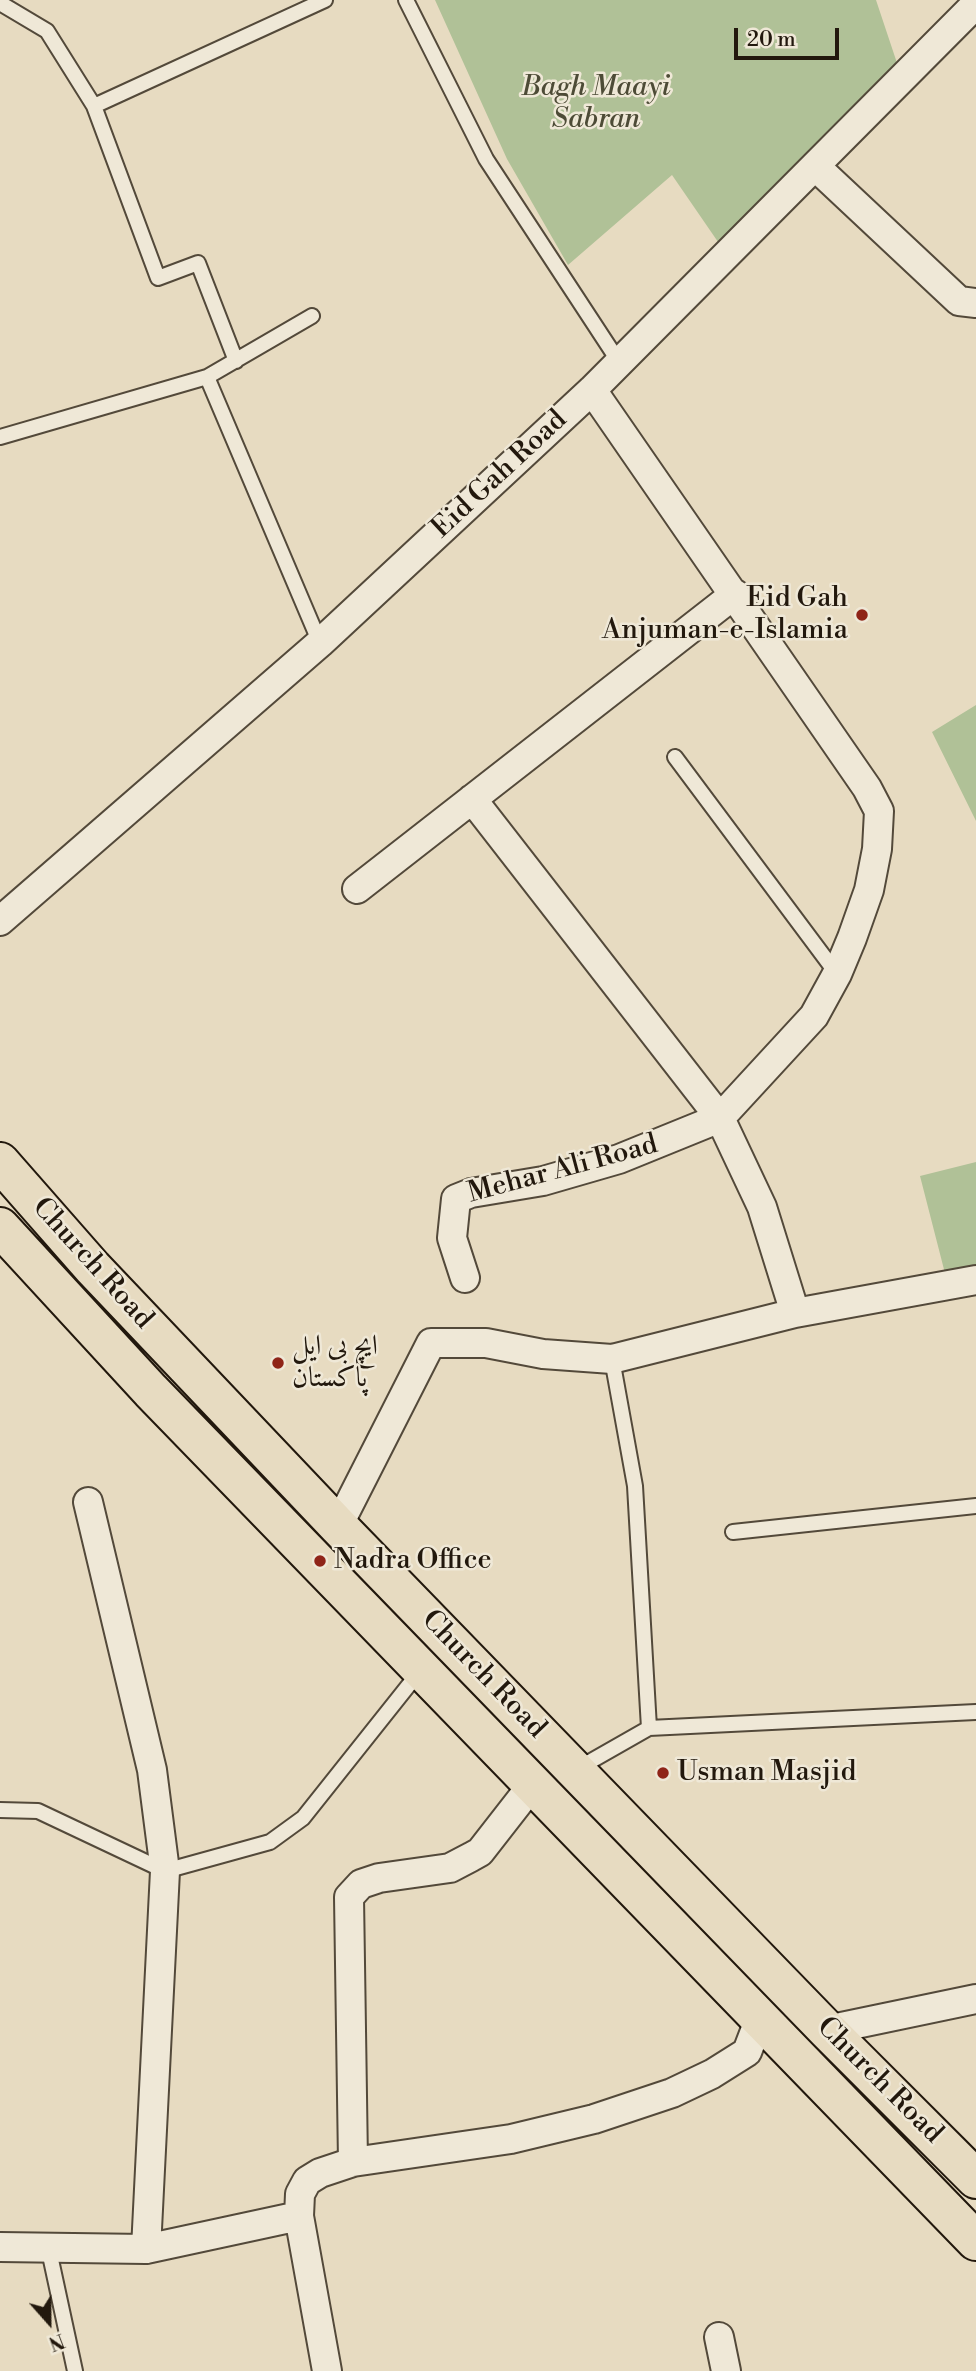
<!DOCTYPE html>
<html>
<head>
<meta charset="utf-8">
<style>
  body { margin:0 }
  #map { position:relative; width:976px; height:2371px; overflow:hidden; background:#e7dbc1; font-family:"Libre Bodoni",serif }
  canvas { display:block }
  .north { position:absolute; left:14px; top:2287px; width:70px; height:70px; -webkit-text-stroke:5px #efe8d7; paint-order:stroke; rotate:159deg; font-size:19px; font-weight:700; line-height:28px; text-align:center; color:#22180d }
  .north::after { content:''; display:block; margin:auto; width:24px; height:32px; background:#22180d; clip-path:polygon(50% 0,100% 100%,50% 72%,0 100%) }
  .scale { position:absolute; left:734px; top:28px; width:105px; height:32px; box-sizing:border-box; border:4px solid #22180d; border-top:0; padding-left:9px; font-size:21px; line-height:24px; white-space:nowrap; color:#22180d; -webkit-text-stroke:5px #efe8d7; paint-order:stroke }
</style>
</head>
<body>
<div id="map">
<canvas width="976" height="2371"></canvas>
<div class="north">N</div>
<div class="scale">20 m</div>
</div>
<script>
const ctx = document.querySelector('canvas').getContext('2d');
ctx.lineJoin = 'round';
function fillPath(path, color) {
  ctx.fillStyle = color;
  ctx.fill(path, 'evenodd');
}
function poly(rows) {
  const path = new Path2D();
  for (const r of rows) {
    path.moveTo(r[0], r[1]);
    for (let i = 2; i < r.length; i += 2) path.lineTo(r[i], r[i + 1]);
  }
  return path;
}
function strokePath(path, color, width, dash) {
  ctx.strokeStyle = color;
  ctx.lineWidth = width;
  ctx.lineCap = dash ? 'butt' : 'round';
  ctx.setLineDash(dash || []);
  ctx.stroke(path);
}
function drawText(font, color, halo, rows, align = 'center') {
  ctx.font = font + ' "Libre Bodoni",Amiri,serif';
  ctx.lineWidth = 5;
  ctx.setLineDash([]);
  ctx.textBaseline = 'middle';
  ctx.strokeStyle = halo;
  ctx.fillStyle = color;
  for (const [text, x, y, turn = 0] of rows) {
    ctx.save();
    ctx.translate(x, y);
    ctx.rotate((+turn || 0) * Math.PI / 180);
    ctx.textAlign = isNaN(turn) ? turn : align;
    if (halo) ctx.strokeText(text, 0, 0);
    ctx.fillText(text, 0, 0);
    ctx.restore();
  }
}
fillPath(poly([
  [435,0,876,0,902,78,727,255,672,175,568,265,507,159],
  [976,705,976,821,932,732],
  [976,1162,976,1280,948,1285,920,1176]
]), '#b0c197');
const lane = poly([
  [406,0,486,159,619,362],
  [0,3,47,31,94,106,158,278,198,263,236,361],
  [94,106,325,0],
  [207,377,320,643],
  [0,437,207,377,312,316],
  [675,757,837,974],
  [612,1359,635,1486,649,1728],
  [733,1532,976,1506],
  [577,1769,649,1728,976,1712],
  [0,1810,38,1811,165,1871,270,1842,303,1818,420,1671],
  [48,2246,75,2371]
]);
const street = poly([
  [815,166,959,301,976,303],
  [472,799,720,1118,762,1207,795,1313],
  [357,889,735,594],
  [0,921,320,643,592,390,976,4],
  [465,1278,452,1238,456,1199,471,1193,543,1181,619,1159,720,1118,814,1016,837,974,852,938,869,890,877,849,879,811,867,788,592,390],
  [88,1502,152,1770,165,1871,146,2249],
  [338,1526,431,1343,486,1343,543,1354,612,1359,795,1313,976,1280],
  [827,2030,976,1999],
  [353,2162,349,1897,361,1884,379,1878,450,1868,471,1857,480,1852,533,1784],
  [0,2247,146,2249,299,2216],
  [719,2337,726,2371],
  [327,2371,299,2216,300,2194,307,2181,320,2173,353,2162,511,2139,594,2119,672,2093,712,2074,747,2052,760,2018]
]);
const primary = poly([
  [0,1162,93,1268,338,1526,827,2030,976,2179],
  [0,1227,151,1391,976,2241]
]);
strokePath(lane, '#53493a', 18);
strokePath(street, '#53493a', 32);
strokePath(primary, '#22180d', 42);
strokePath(lane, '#efe8d7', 14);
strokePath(street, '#efe8d7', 28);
strokePath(primary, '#e7dbc1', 38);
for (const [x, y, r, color] of [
  [862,615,7,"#8f2418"],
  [278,1363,7,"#8f2418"],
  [320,1561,7,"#8f2418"],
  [663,1773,7,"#8f2418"]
]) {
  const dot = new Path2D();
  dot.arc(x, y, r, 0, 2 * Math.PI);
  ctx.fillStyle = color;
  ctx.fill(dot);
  strokePath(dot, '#efe8d7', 2.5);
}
drawText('italic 28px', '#4d4b36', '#efe8d7', [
  ["Bagh Maayi",596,88],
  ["Sabran",596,120]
]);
drawText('28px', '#22180d', '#efe8d7', [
  ["Eid Gah Road",500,475,-43],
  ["Mehar Ali Road",563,1170,-15],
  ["Church Road",92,1264,48],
  ["Church Road",483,1675,46],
  ["Church Road",879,2081,45]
]);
drawText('28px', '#22180d', '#efe8d7', [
  ["Eid Gah",848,599,"right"],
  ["Anjuman-e-Islamia",848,631,"right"],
  ["ایچ بی ایل",292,1347],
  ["پاکستان",292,1379],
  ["Nadra Office",334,1561],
  ["Usman Masjid",677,1773]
], 'left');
</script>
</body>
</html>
